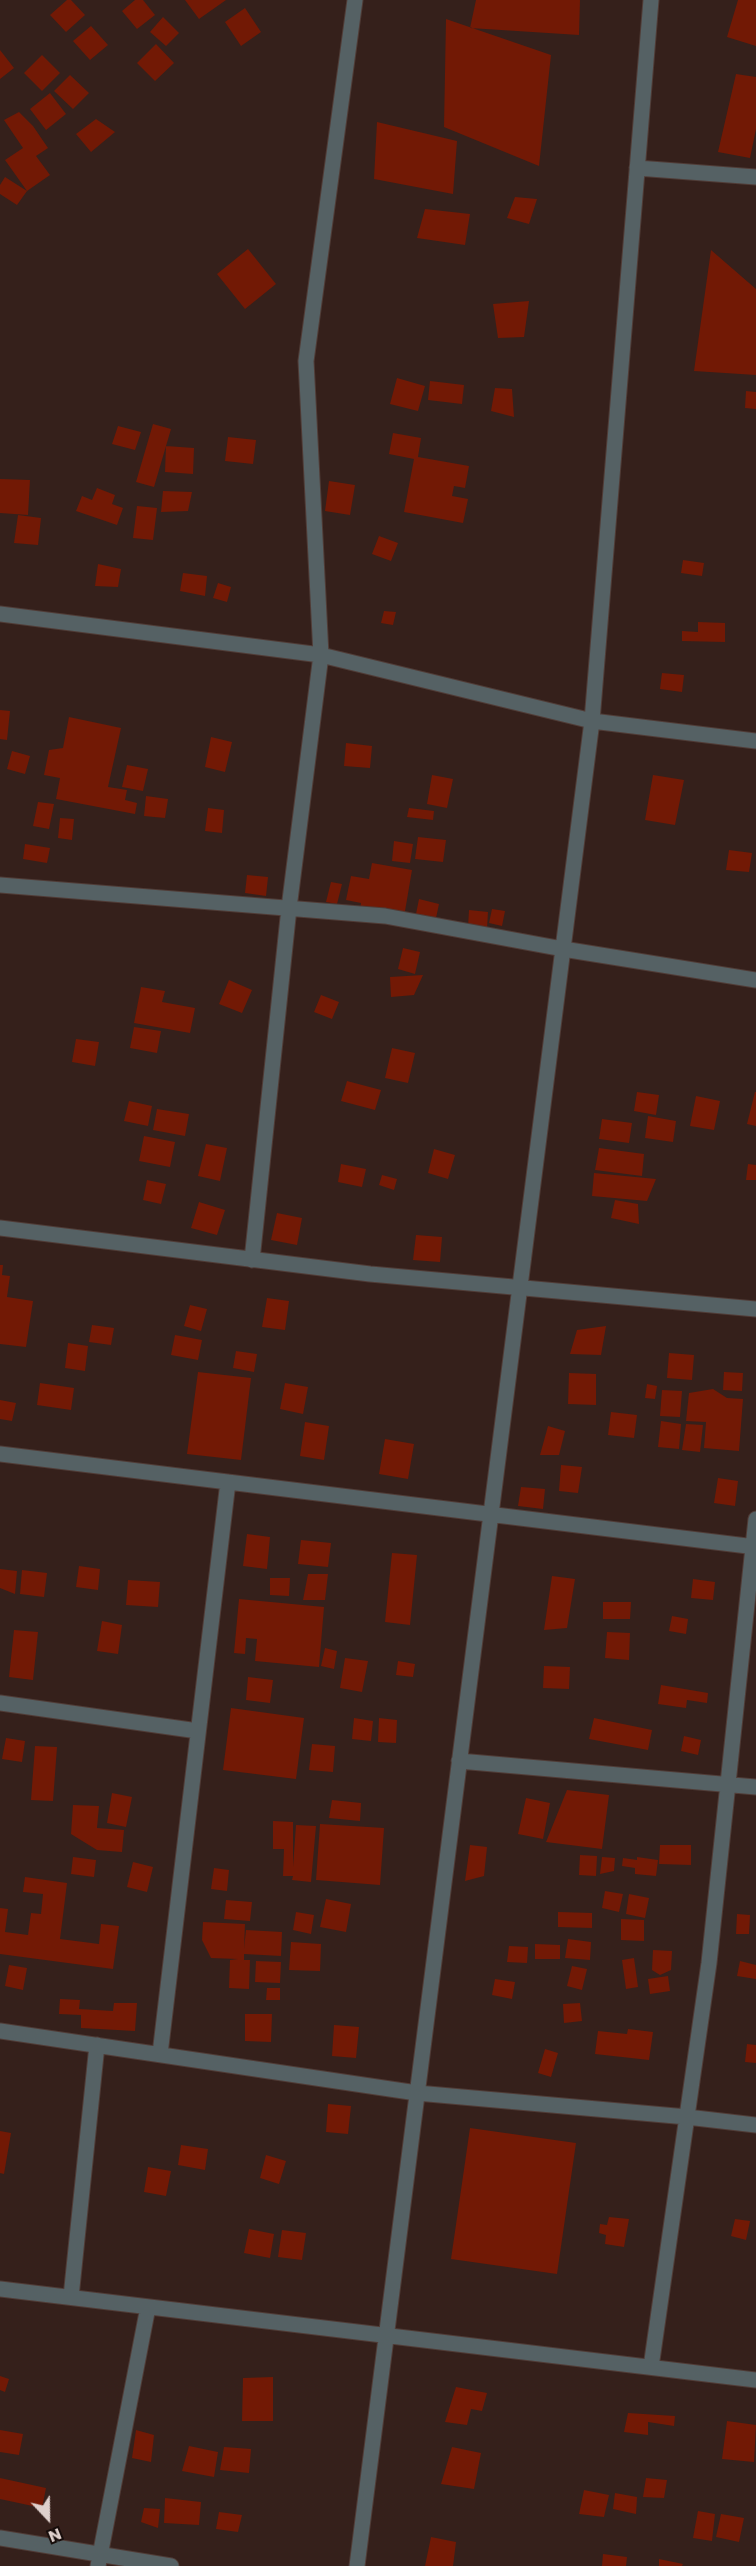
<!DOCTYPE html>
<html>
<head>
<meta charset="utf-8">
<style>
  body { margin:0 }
  #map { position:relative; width:756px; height:2566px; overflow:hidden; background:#35201b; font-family:Poppins,sans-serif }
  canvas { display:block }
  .north { position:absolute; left:18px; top:2488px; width:60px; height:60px; -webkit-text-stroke:4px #160c0a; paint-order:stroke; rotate:158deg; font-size:16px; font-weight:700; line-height:24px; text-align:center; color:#ded0cc }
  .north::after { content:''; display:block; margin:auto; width:21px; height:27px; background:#ded0cc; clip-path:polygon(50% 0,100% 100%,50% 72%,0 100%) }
</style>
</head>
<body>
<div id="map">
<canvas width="756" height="2566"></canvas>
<div class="north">N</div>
</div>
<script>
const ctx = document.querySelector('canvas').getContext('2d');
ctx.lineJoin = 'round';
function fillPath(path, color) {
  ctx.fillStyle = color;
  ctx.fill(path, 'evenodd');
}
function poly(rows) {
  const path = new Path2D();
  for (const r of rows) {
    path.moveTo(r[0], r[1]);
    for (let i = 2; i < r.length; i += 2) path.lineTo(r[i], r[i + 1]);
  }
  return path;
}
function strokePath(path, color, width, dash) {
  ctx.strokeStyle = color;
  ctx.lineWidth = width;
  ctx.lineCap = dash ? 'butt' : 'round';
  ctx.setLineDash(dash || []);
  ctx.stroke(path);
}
fillPath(poly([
  [67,0,71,0,85,15,66,32,50,15],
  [135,0,143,0,155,15,137,29,122,11],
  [185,0,226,0,199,19],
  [476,0,580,0,579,35,470,28],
  [738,0,756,0,756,46,727,37],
  [245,8,261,32,241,46,225,22],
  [163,17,179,33,166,46,150,32],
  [446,19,551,55,539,166,444,127],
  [91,26,108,45,90,60,73,41],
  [156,44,174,63,155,81,137,63],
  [0,50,14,68,0,79],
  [42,55,60,73,42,91,24,73],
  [736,74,756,77,756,129,750,158,718,152],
  [70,75,89,93,73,109,54,91],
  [50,93,66,114,46,130,30,109],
  [19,112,33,126,48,148,36,156,50,175,27,191,5,160,23,148,4,120],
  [96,119,115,132,91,152,76,134],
  [377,122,457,141,453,194,374,179],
  [5,177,27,191,17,205,0,194,0,185],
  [515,197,537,199,529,224,507,218],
  [425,209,470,214,465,245,417,238],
  [248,249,276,284,245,309,217,274],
  [711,250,756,289,756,375,694,371],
  [529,301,524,337,498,338,493,304],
  [397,378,425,386,418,411,390,404],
  [430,381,464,385,462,404,428,400],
  [495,388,512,389,514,417,491,411],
  [746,391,756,392,756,409,745,408],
  [153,424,171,429,154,487,136,482],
  [118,426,141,432,135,450,112,444],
  [393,433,421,438,418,457,469,466,465,488,454,486,452,496,468,499,463,523,404,512,414,459,389,454],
  [228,437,256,440,253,464,225,461],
  [166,446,194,448,193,474,165,472],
  [0,479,30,480,28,515,0,513],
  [329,481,355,485,350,515,325,511],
  [97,488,115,495,112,504,123,508,117,525,76,511,82,496,92,500],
  [163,491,192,492,188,511,161,512],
  [137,506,157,508,153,540,133,538],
  [18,515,41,518,38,545,14,543],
  [379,536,398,543,391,561,372,554],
  [683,560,704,563,702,576,681,573],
  [98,564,121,569,118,587,95,586],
  [183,573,207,576,205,596,180,591],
  [218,583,231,587,227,602,213,598],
  [384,611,396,612,393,625,381,623],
  [698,622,725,623,725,642,682,641,682,631,698,632],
  [662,673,684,675,682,692,660,689],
  [0,710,10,711,7,740,0,739],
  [69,717,121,728,108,787,127,790,125,800,137,803,135,814,56,799,60,778,44,775,49,750,63,748],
  [211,737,232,742,225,772,205,767],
  [346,743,372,746,370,768,344,766],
  [12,751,30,756,25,774,7,769],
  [127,765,148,769,143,791,122,787],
  [432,775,453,779,447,808,427,804],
  [653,775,684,780,675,825,645,820],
  [146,796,168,799,165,818,144,816],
  [38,802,54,804,49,829,33,826],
  [208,808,224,810,222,833,205,831],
  [409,808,434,811,433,820,407,817],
  [60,818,74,819,72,840,58,838],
  [418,837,446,840,443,862,415,859],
  [394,841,413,844,410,863,392,861],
  [25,844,50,848,47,863,23,859],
  [729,850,752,853,749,872,726,870],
  [372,863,412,870,404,917,360,909,361,903,346,900,351,876,369,879],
  [247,875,268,877,266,896,245,893],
  [331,882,342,884,337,904,326,902],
  [419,899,439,904,436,918,416,914],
  [492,909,505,911,502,926,489,923],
  [469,910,488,912,487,929,468,928],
  [403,948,420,952,415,974,398,969],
  [423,975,414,995,391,997,390,977],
  [229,980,252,990,242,1013,219,1004],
  [141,987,165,991,162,1002,195,1008,190,1033,134,1023],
  [321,995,339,1002,332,1019,314,1012],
  [134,1027,161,1031,157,1053,130,1048],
  [76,1039,99,1042,95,1066,72,1062],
  [392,1048,415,1053,408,1083,385,1078],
  [347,1081,381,1090,375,1110,341,1101],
  [637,1092,659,1095,656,1115,634,1111],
  [755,1092,756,1092,756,1126,747,1124],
  [696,1096,720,1101,714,1130,690,1126],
  [129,1101,152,1106,148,1126,124,1121],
  [157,1109,189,1114,185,1136,153,1130],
  [648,1116,676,1121,673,1142,645,1138],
  [602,1119,632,1123,629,1143,599,1139],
  [144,1136,175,1142,170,1167,139,1161],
  [206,1144,227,1148,220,1181,198,1176],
  [599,1148,644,1154,642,1176,595,1170],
  [434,1149,455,1155,448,1179,428,1173],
  [341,1164,366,1169,362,1187,338,1182],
  [748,1164,756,1165,756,1180,746,1180],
  [594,1173,656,1179,647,1201,592,1196],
  [382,1175,397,1179,394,1190,379,1185],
  [147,1180,166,1184,161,1204,143,1200],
  [615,1200,638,1204,639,1224,611,1218],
  [199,1202,225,1210,217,1235,191,1228],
  [277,1213,302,1218,297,1245,271,1240],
  [416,1235,442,1237,440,1262,413,1260],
  [0,1265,3,1265,2,1275,10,1276,7,1297,33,1301,26,1347,0,1344],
  [267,1298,289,1301,285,1330,262,1327],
  [190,1305,207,1309,201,1331,184,1326],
  [92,1325,114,1328,111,1345,89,1342],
  [606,1326,601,1355,570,1354,577,1330],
  [175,1335,202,1340,198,1360,171,1355],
  [68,1343,88,1346,85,1371,65,1368],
  [236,1351,257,1354,254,1372,233,1368],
  [669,1353,694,1355,692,1380,667,1378],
  [198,1372,251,1378,241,1460,187,1454],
  [724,1372,743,1373,742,1391,723,1390],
  [569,1373,596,1374,596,1405,568,1404],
  [40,1383,74,1388,71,1410,37,1405],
  [285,1383,308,1387,303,1414,280,1409],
  [647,1384,657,1386,655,1399,645,1398],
  [713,1389,727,1398,743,1399,739,1451,704,1448,706,1422,686,1421,689,1393],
  [662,1390,682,1391,680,1417,660,1416],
  [0,1400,16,1403,12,1421,0,1419],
  [611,1412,637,1415,634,1438,608,1435],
  [661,1421,681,1424,679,1449,658,1447],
  [305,1422,329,1426,324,1460,300,1456],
  [686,1424,703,1425,700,1452,682,1450],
  [548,1426,565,1431,559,1455,540,1455],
  [385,1439,414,1444,408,1479,379,1474],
  [561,1465,582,1467,578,1493,559,1491],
  [718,1478,738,1481,735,1506,714,1503],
  [521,1487,545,1489,543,1509,518,1506],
  [247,1534,270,1537,267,1569,243,1566],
  [301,1540,331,1543,328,1567,298,1564],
  [392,1553,417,1555,410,1625,385,1622],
  [79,1566,100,1569,98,1590,76,1587],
  [0,1569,17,1571,15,1594,0,1588],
  [22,1570,47,1573,44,1597,20,1594],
  [308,1574,328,1574,325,1600,303,1600],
  [552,1576,575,1579,567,1628,544,1630],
  [270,1578,290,1578,289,1596,270,1595],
  [693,1579,715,1582,713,1600,691,1598],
  [128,1580,160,1582,158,1607,126,1605],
  [239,1599,324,1607,319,1667,255,1661,257,1639,246,1638,245,1654,234,1653],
  [603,1602,631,1602,630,1619,603,1619],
  [672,1616,688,1619,686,1634,669,1631],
  [102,1621,122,1625,118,1654,97,1651],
  [14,1630,38,1632,33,1680,9,1677],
  [607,1632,630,1633,629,1660,605,1658],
  [325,1648,337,1651,334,1669,321,1666],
  [345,1658,368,1661,362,1692,340,1688],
  [398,1661,415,1664,413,1677,396,1675],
  [544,1666,570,1667,569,1689,543,1688],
  [248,1677,273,1680,270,1703,246,1700],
  [661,1685,708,1693,707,1703,687,1700,686,1708,658,1704],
  [231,1708,304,1718,296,1779,223,1770],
  [354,1718,373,1721,371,1741,352,1739],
  [379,1718,397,1720,396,1743,378,1742],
  [594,1718,652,1730,648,1750,589,1739],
  [684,1736,701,1740,698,1755,681,1751],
  [6,1738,25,1741,22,1762,2,1759],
  [312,1744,335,1746,333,1772,309,1770],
  [35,1746,57,1747,53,1801,31,1800],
  [567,1790,609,1795,602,1849,546,1842],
  [112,1793,132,1797,126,1827,107,1823],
  [526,1798,550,1803,543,1839,518,1834],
  [332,1800,361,1803,360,1821,329,1818],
  [73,1805,99,1806,97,1828,124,1830,122,1852,97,1850,71,1834],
  [273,1821,293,1822,293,1867,296,1825,316,1826,311,1882,292,1880,293,1876,283,1876,284,1849,273,1849],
  [320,1824,384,1828,380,1885,316,1880],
  [470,1845,487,1847,484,1876,465,1881],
  [660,1845,691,1845,691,1865,659,1864],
  [580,1855,597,1856,596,1876,579,1875],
  [73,1857,96,1860,94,1877,71,1874],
  [602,1857,615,1858,614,1871,600,1874],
  [637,1857,658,1860,656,1876,635,1874,635,1868,622,1866,623,1858,637,1860],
  [133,1862,153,1867,147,1892,127,1887],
  [214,1868,229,1870,227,1891,211,1889],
  [25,1877,67,1883,60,1939,99,1944,101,1924,119,1926,113,1969,0,1954,0,1908,8,1909,5,1932,28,1935,31,1913,41,1914,43,1894,23,1892],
  [605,1891,623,1894,619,1912,602,1908],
  [629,1894,649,1898,645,1918,626,1914],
  [326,1899,351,1904,346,1932,320,1927],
  [226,1900,252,1902,250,1921,224,1919],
  [296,1912,314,1915,311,1934,293,1930],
  [558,1912,592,1913,592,1928,558,1927],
  [737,1914,750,1915,749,1934,736,1934],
  [621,1919,644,1920,644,1941,621,1940],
  [203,1922,245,1924,244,1949,246,1930,282,1932,281,1956,244,1954,244,1960,250,1960,249,1989,229,1988,230,1960,238,1959,211,1958,202,1940],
  [568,1939,591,1942,590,1960,565,1958],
  [291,1942,321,1944,320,1971,289,1970],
  [535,1944,560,1945,560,1959,535,1959],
  [509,1946,528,1947,527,1963,507,1962],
  [653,1950,672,1951,671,1970,660,1975,652,1970],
  [634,1958,638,1987,626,1989,622,1960],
  [256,1961,281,1962,280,1983,255,1982],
  [740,1961,756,1965,756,1979,737,1976],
  [9,1965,27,1968,23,1990,5,1986],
  [572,1966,587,1969,582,1990,567,1986],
  [668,1976,670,1991,650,1994,648,1979],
  [495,1979,515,1982,512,1999,492,1995],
  [267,1988,280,1988,280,2000,266,2000],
  [60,1999,80,2000,79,2009,113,2011,114,2003,137,2003,135,2031,81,2028,81,2015,59,2014],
  [580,2003,582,2021,564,2023,563,2004],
  [245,2014,272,2014,271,2042,245,2041],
  [334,2025,359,2027,356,2058,332,2056],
  [628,2029,653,2032,649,2060,595,2054,598,2031,627,2034],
  [747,2044,756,2045,756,2063,745,2062],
  [545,2049,558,2053,551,2077,538,2073],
  [328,2104,351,2106,348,2134,326,2132],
  [470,2128,576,2143,557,2274,451,2259],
  [0,2131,11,2133,4,2174,0,2173],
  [181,2145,208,2149,205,2170,178,2165],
  [266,2155,286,2161,279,2184,260,2178],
  [148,2167,171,2171,166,2196,144,2192],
  [609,2217,629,2219,624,2247,605,2244,606,2235,599,2233,600,2224,607,2225],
  [735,2219,750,2221,746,2240,731,2236],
  [249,2229,274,2234,270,2258,244,2253],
  [282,2230,306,2233,302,2260,278,2257],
  [0,2376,9,2379,5,2392,0,2390],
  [273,2377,273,2421,242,2421,243,2378],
  [456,2387,487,2393,482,2411,471,2409,467,2425,445,2422],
  [628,2413,675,2416,674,2426,648,2422,648,2435,624,2432],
  [727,2421,756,2425,754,2462,722,2459],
  [0,2430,23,2434,19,2455,0,2452],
  [136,2430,154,2435,151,2462,132,2458],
  [189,2446,218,2452,214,2477,182,2471],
  [224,2447,251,2449,249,2473,220,2470],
  [452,2447,481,2453,474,2489,441,2484],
  [0,2478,46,2488,42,2508,0,2499],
  [646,2478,667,2480,664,2498,643,2497],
  [584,2490,609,2495,604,2517,579,2514],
  [615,2493,637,2497,636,2514,613,2509],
  [165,2498,201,2502,199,2525,164,2523],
  [144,2508,160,2509,158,2528,141,2522],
  [698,2511,715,2514,712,2541,693,2538],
  [219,2512,242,2515,238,2532,216,2529],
  [721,2514,744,2518,739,2542,716,2537],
  [431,2537,456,2542,453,2566,425,2566],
  [603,2554,627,2557,626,2566,602,2566],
  [659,2559,683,2564,682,2566,659,2566]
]), '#721905');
const minor = poly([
  [637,168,756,177],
  [0,614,321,655,592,721,756,741],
  [0,885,385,916,563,949,756,980],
  [0,1228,370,1274,756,1309],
  [252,1260,289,908,321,655,306,361,355,0],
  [0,1454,756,1547],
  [0,1703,198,1731],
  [459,1761,756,1787],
  [0,2031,417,2093,687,2117,756,2125],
  [160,2054,228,1482],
  [0,2289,756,2380],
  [71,2297,97,2045],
  [651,2367,709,1963,756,1519],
  [0,2538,171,2566],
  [98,2566,148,2307],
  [357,2566,592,721,651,0]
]);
strokePath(minor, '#503c37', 17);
strokePath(minor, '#556164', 15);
</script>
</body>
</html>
